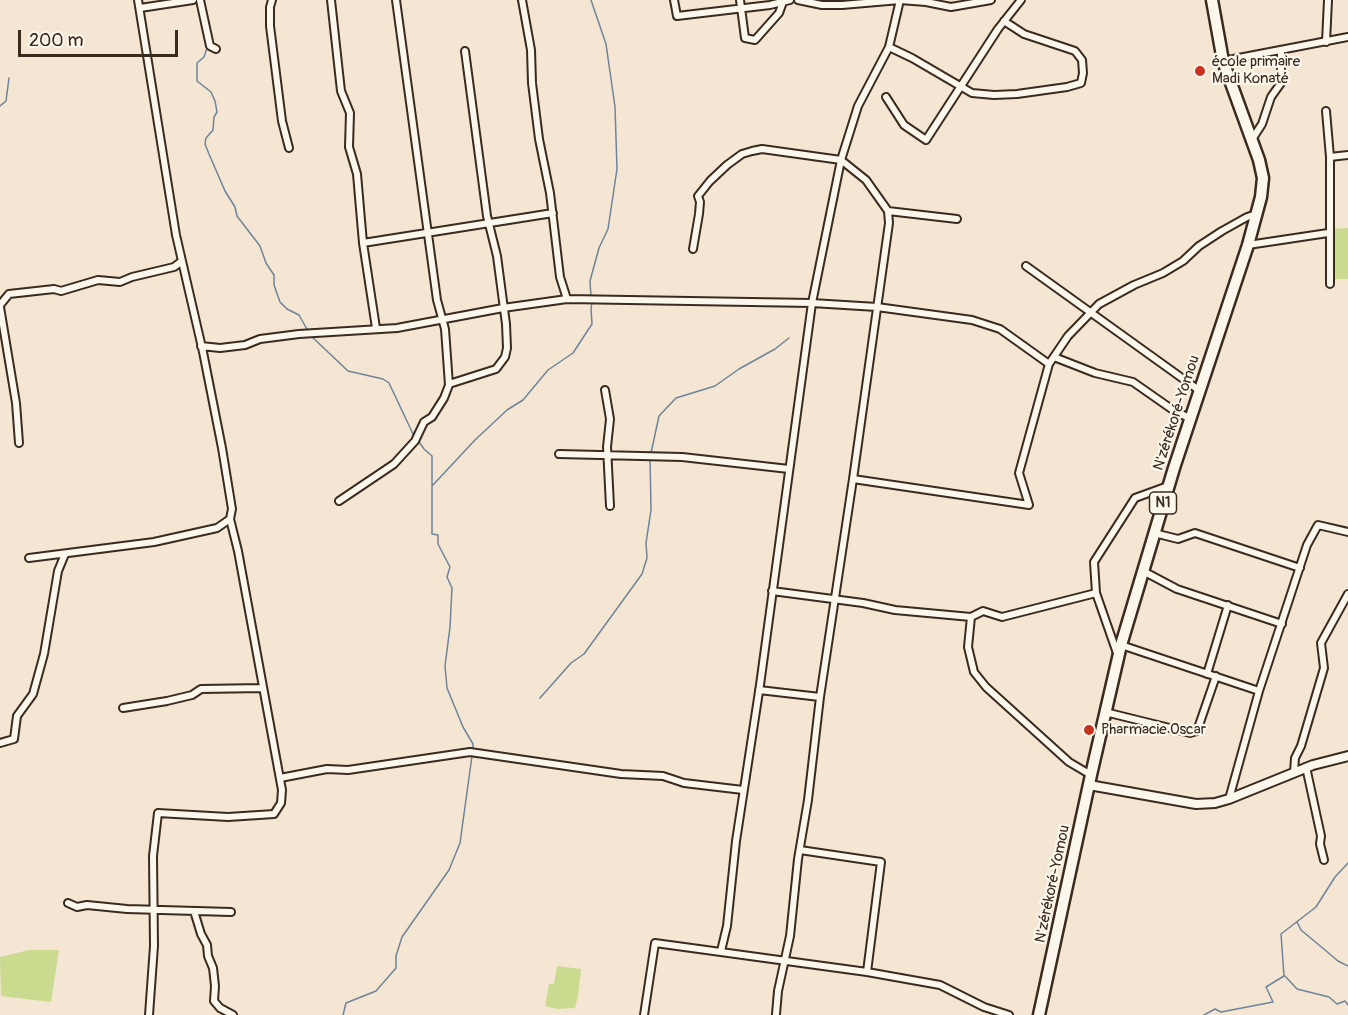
<!DOCTYPE html>
<html>
<head>
<meta charset="utf-8">
<style>
  body { margin:0 }
  #map { position:relative; width:1348px; height:1015px; overflow:hidden; background:#f4e6d2; font-family:Pangolin,sans-serif }
  canvas { display:block }
  .scale { position:absolute; left:18px; top:30px; width:160px; height:27px; box-sizing:border-box; border:3px solid #3b2a1e; border-top:0; padding-left:8px; font-size:18px; line-height:21px; white-space:nowrap; color:#3b2a1e; -webkit-text-stroke:4px #fbf7ec; paint-order:stroke }
</style>
</head>
<body>
<div id="map">
<canvas width="1348" height="1015"></canvas>
<div class="scale">200 m</div>
</div>
<script>
const ctx = document.querySelector('canvas').getContext('2d');
ctx.lineJoin = 'round';
function fillPath(path, color) {
  ctx.fillStyle = color;
  ctx.fill(path, 'evenodd');
}
function poly(rows) {
  const path = new Path2D();
  for (const r of rows) {
    path.moveTo(r[0], r[1]);
    for (let i = 2; i < r.length; i += 2) path.lineTo(r[i], r[i + 1]);
  }
  return path;
}
function strokePath(path, color, width, dash) {
  ctx.strokeStyle = color;
  ctx.lineWidth = width;
  ctx.lineCap = dash ? 'butt' : 'round';
  ctx.setLineDash(dash || []);
  ctx.stroke(path);
}
function drawText(font, color, halo, rows, align = 'center') {
  ctx.font = font + ' Pangolin,sans-serif';
  ctx.lineWidth = 4.5;
  ctx.setLineDash([]);
  ctx.textBaseline = 'middle';
  ctx.strokeStyle = halo;
  ctx.fillStyle = color;
  for (const [text, x, y, turn = 0] of rows) {
    ctx.save();
    ctx.translate(x, y);
    ctx.rotate((+turn || 0) * Math.PI / 180);
    ctx.textAlign = isNaN(turn) ? turn : align;
    if (halo) ctx.strokeText(text, 0, 0);
    ctx.fillText(text, 0, 0);
    ctx.restore();
  }
}
fillPath(poly([
  [1348,228,1348,279,1333,279,1332,229],
  [29,950,59,950,51,1002,1,996,0,957],
  [557,966,581,969,578,996,575,1008,558,1009,545,1006,549,984,554,984]
]), '#cadb8f');
strokePath(poly([
  [591,0,606,44,615,107,617,169,608,229,599,248,590,281,591,297],
  [203,32,207,48,204,57,197,63,197,81,211,92,215,101,217,112,214,117,213,130,206,138,205,144,209,154,225,191,235,207,237,216,260,246,266,263,274,275,274,285,280,302,287,309,299,315,308,331],
  [0,106,6,101,9,78],
  [310,335,348,371,383,379,389,383,414,436],
  [417,439,424,449,432,456,432,485],
  [651,453,659,416,676,398,715,386,739,369,775,349,789,338],
  [540,698,571,663,584,654,642,574,647,558,646,543,651,510,650,457],
  [473,751,473,744,463,727,447,688,445,666,450,627,452,588,447,577,450,567,438,544,438,535,432,534,432,486,475,440,507,410,523,400,548,370,573,353,592,324,591,309,592,302],
  [1297,922,1301,930,1325,950,1338,961,1348,966],
  [1285,976,1297,989,1329,997,1337,1004,1345,1001,1348,1005],
  [343,1015,346,1003,376,991,396,968,396,956,402,937,449,870,460,843,472,756],
  [1204,1015,1215,1009,1221,1012,1273,1002,1266,987,1284,976,1281,934,1316,907,1335,877,1348,863]
]), '#6f839a', 1.5);
const minor = poly([
  [138,0,176,235,203,352,222,448,232,509,230,519,238,551,282,790,281,803,274,814,228,817,158,813,153,856,154,946,149,1015],
  [200,0,210,46,216,49],
  [272,0,270,7,270,26,282,121,289,148],
  [331,0,341,91,350,113,349,147,357,174,363,243,376,328],
  [522,0,531,50,532,83,539,139,550,193,560,277,567,299],
  [674,0,677,16,770,5,790,0],
  [740,0,745,38,755,40,779,13,783,2],
  [798,0,822,5,842,5,900,0,926,2,951,7,991,0],
  [140,8,193,0],
  [1326,42,1328,0],
  [889,47,912,58,972,93,994,95,1017,94,1067,87,1081,83,1083,73,1082,60,1075,51,1024,34,1004,21],
  [1223,61,1348,37],
  [886,97,904,125,926,140,998,29,1021,0],
  [1326,111,1330,157,1330,284],
  [1251,141,1262,124,1271,97,1281,83,1281,51],
  [1330,157,1348,155],
  [888,211,957,219],
  [363,243,553,213],
  [1248,245,1328,233],
  [693,249,699,214,700,202,698,196,710,181,727,165,742,154,752,151,762,149,841,160,866,180,888,211,889,223,853,479,820,697,808,800,798,859,790,936,778,991,776,1014],
  [1026,266,1200,391],
  [0,305,9,294,54,289,61,291,98,280,120,282,132,277,174,267,182,261],
  [0,307,16,403,19,443],
  [201,346,220,348,245,345,260,339,299,334,397,328,503,308,567,299,812,303,877,307,972,320,1000,329,1049,364],
  [1054,357,1095,373,1133,382,1173,410,1191,419],
  [449,384,496,369,505,357,507,348,506,324,497,256,487,216,465,51],
  [605,390,610,419,607,447,610,506],
  [559,454,682,457,789,469],
  [853,479,1029,505,1019,473,1049,364,1068,336,1099,304,1134,285,1163,273,1183,261,1199,246,1222,231,1247,217,1257,214],
  [339,501,394,464,415,441,424,422,432,417,444,398,449,385,445,329,437,300,396,0],
  [1154,533,1178,539,1195,533,1300,568],
  [29,558,154,542,217,528,230,519],
  [1143,571,1177,589,1282,624],
  [772,591,863,603,895,610,971,617,983,611,1002,617,1096,593],
  [971,617,968,647,974,672,986,687,1069,762,1091,775],
  [1121,645,1259,691],
  [1118,656,1096,593,1094,562,1135,498,1168,486],
  [1207,674,1228,605],
  [759,690,820,697],
  [123,708,167,701,192,695,201,689,263,688],
  [1105,712,1190,733,1197,731,1216,676],
  [0,743,14,739,17,716,33,694,44,654,58,571,65,554],
  [1306,767,1321,836,1320,844,1324,860],
  [1294,772,1295,758,1301,746,1324,668,1321,643,1348,594],
  [280,778,327,769,348,770,470,752,621,774,663,776,684,783,743,790],
  [1229,799,1259,691,1307,545,1318,525,1348,532],
  [800,850,881,862,867,972],
  [68,903,77,907,87,905,127,909,231,912],
  [194,911,201,934,207,945,208,956,213,968,215,986,214,1001,220,1008,233,1015],
  [721,951,727,926,736,841,760,685,812,303,841,160,858,106,889,47,900,0],
  [644,1015,655,943,867,972,940,985,984,1007,1009,1015]
]);
const tertiary = poly([
  [1089,785,1196,804,1215,803,1229,799,1313,765,1348,756]
]);
const trunk = poly([
  [1039,1015,1091,775,1121,645,1174,468,1248,245,1261,197,1263,178,1259,160,1223,61,1212,0]
]);
strokePath(minor, '#3b2a1e', 10);
strokePath(tertiary, '#3b2a1e', 12);
strokePath(trunk, '#3b2a1e', 15);
strokePath(minor, '#fbf7ec', 6);
strokePath(tertiary, '#fbf7ec', 8);
strokePath(trunk, '#fbf7ec', 10);
for (const [x, y, r, color] of [
  [1200,71,6,"#c8321e"],
  [1089,730,6,"#c8321e"]
]) {
  const dot = new Path2D();
  dot.arc(x, y, r, 0, 2 * Math.PI);
  ctx.fillStyle = color;
  ctx.fill(dot);
  strokePath(dot, '#fbf7ec', 2);
}
for (const [x, y, w] of [
  [1163,503,27]
]) {
  const box = new Path2D();
  box.roundRect(x - w / 2, y - 11, w, 22, 4.5);
  ctx.fillStyle = '#fbf7ec';
  ctx.fill(box);
  strokePath(box, '#3b2a1e', 1.5);
}
drawText('bold 14px', '#3b2a1e', null, [
  ["N1",1163,503]
]);
drawText('15px', '#3b2a1e', '#fbf7ec', [
  ["école primaire",1212,62],
  ["Madi Konaté",1212,79],
  ["Pharmacie Oscar",1101,730]
], 'left');
drawText('15px', '#3b2a1e', '#fbf7ec', [
  ["N'zérékoré-Yomou",1177,413,-72],
  ["N'zérékoré-Yomou",1053,884,-78]
]);
</script>
</body>
</html>
